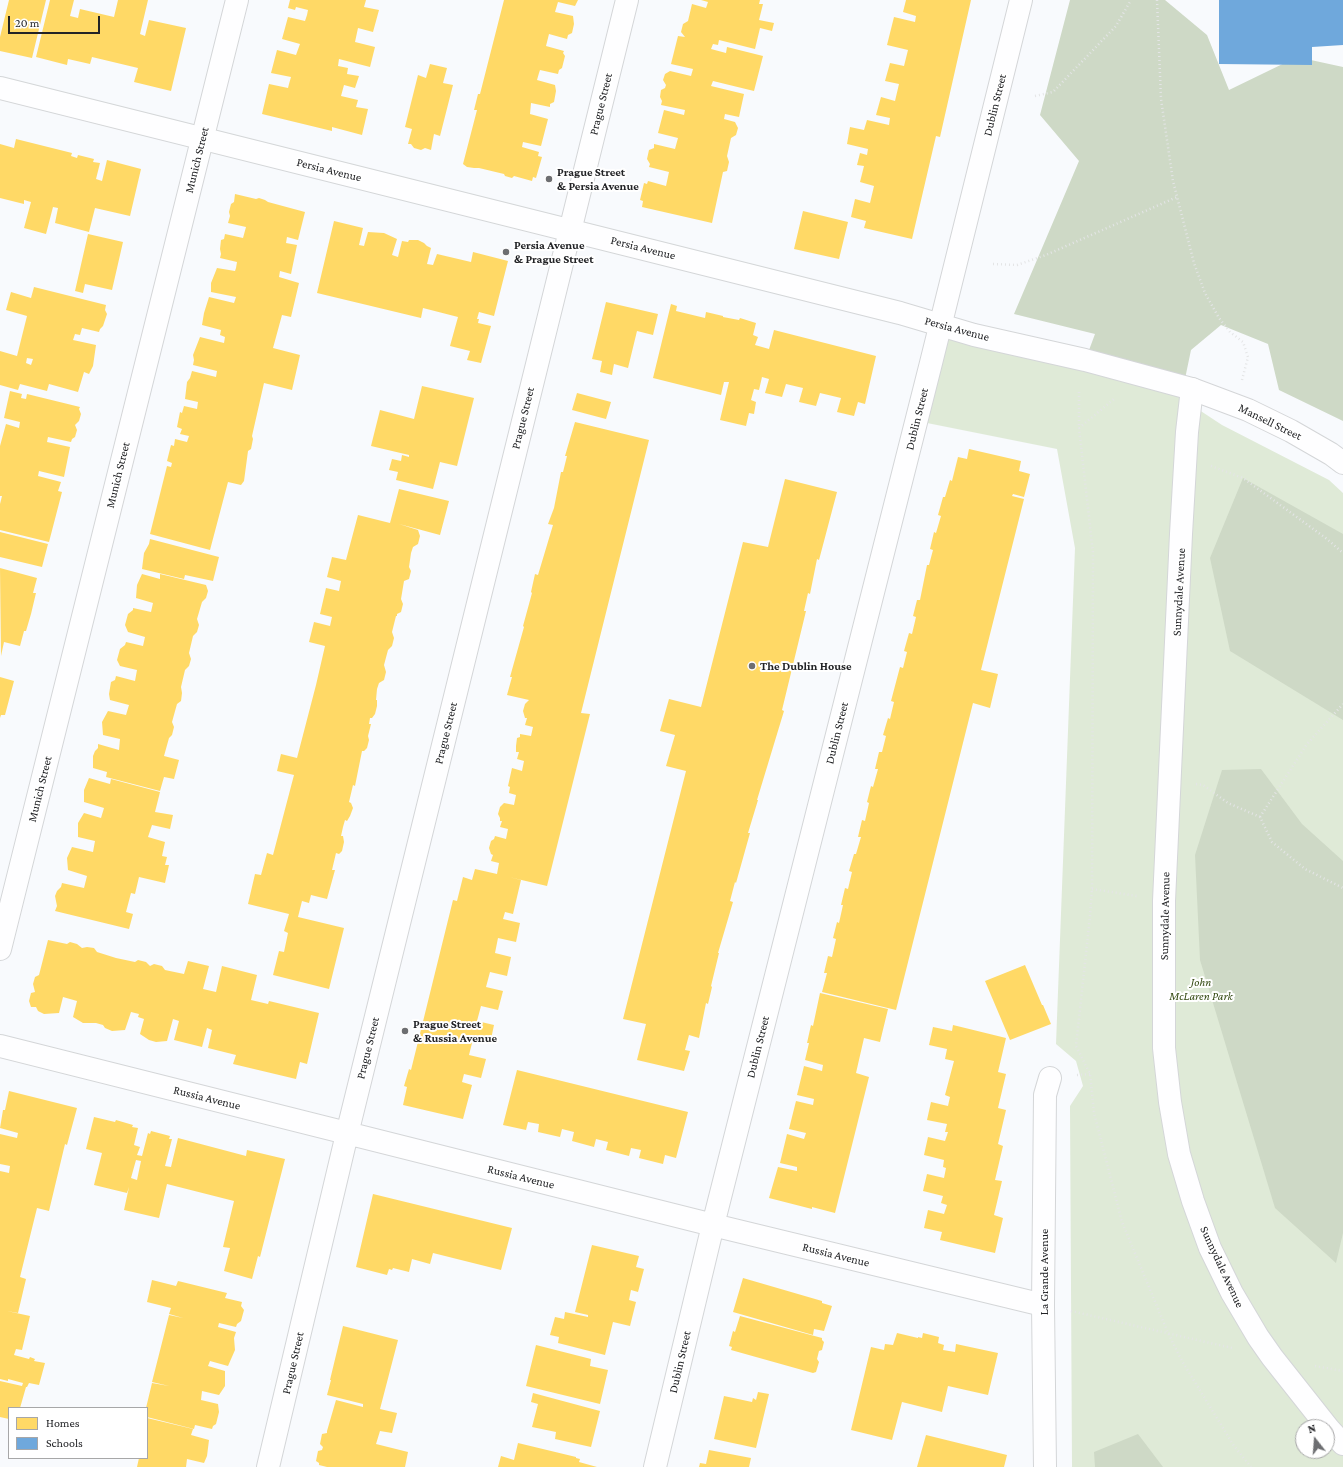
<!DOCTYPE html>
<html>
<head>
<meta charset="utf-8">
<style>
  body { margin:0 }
  #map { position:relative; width:1343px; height:1467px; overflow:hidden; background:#f8fafd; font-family:"Crimson Pro",serif }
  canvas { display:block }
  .legend { position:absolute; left:8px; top:1407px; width:140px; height:52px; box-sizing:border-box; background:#fff; border:1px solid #a7a7a8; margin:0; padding:5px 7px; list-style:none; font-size:12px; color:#222326 }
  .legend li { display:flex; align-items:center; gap:8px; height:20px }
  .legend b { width:20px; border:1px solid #a7a7a8 }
  .north { position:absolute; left:1295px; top:1419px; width:40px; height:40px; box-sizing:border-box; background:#fff; border:1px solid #a7a7a8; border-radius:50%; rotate:343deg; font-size:11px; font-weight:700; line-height:16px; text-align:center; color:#222326 }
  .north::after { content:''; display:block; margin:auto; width:14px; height:18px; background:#6d6e71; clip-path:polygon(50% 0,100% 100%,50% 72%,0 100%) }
  .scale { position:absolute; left:8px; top:16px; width:92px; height:18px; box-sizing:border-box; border:2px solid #222326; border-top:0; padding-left:5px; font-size:12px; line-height:14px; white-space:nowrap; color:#222326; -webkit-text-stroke:3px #fff; paint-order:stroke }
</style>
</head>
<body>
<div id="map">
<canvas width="1343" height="1467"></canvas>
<ul class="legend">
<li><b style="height:11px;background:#ffd966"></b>Homes</li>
<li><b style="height:11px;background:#6fa8dc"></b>Schools</li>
</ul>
<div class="north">N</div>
<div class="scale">20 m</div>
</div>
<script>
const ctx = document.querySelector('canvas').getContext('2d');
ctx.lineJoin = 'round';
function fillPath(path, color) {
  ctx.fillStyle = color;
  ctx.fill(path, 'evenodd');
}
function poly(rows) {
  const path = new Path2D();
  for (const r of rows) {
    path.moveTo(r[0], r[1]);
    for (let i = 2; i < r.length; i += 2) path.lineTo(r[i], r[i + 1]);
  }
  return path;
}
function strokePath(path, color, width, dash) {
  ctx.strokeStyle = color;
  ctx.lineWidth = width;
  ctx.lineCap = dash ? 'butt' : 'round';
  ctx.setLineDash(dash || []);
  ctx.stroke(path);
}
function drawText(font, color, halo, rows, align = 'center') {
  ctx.font = font + ' "Crimson Pro",serif';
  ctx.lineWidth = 4;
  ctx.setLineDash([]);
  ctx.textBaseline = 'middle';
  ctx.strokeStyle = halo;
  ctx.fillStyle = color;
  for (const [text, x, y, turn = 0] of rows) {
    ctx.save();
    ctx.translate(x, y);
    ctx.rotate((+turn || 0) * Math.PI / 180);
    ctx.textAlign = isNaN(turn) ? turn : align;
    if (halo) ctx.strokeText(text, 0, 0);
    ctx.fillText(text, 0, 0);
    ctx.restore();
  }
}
fillPath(poly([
  [945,333,1145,384,1181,398,1222,425,1329,480,1343,493,1343,1467,1072,1467,1070,1106,1083,1086,1076,1061,1056,1044,1075,548,1057,449,927,423],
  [1303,1427,1327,1427,1327,1451,1303,1451]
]), '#dfead7');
fillPath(poly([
  [1070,0,1165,0,1207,35,1229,90,1297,57,1343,67,1343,421,1279,390,1268,344,1221,325,1191,350,1181,398,1145,384,1082,369,1095,334,1014,314,1079,161,1040,115],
  [1243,478,1343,534,1343,720,1230,651,1210,558],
  [1261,769,1302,824,1343,861,1343,1233,1336,1263,1275,1208,1200,960,1195,855,1222,770],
  [1138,1434,1163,1467,1095,1467,1094,1452]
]), '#ced9c6');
fillPath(poly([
  [9,0,46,0,32,58,0,51,0,37],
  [50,0,74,0,70,16,78,18,80,9,114,17,118,0,148,0,140,34,145,36,149,20,186,28,171,91,134,82,138,68,92,57,90,64,68,59,67,65,36,57],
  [290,0,366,0,364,7,379,10,373,32,358,28,355,42,375,47,370,67,339,59,338,66,348,68,347,74,359,76,355,88,344,85,341,96,358,100,356,107,368,109,362,135,332,127,332,131,262,114,269,84,288,88,289,84,291,77,271,73,277,50,296,55,300,44,282,39,288,17,305,21,307,15,308,10,296,7,295,10,288,8],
  [504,0,578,0,575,6,558,2,555,12,573,16,574,24,572,33,568,35,567,39,549,34,546,46,564,51,563,53,565,56,562,68,559,70,558,74,540,70,539,73,537,80,555,85,556,91,554,102,550,104,550,107,531,103,530,114,548,119,541,146,523,142,522,147,539,152,538,156,542,157,536,178,533,177,532,181,514,176,512,178,505,176,504,174,479,168,474,168,467,167,463,164,477,110,474,110,478,94,480,94],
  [701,0,760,0,759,4,763,4,759,20,774,23,772,31,760,28,755,49,719,40,718,45,713,44,711,49,726,53,727,47,763,56,754,91,713,81,711,86,744,94,739,117,725,114,724,119,735,122,738,128,736,135,731,138,727,156,729,162,727,171,723,172,712,223,642,207,643,201,640,200,644,183,647,184,648,181,666,186,669,172,649,167,650,164,647,159,649,150,654,148,654,144,675,149,678,138,658,133,664,110,684,115,685,110,661,105,662,101,660,97,661,90,665,88,666,85,663,80,665,74,670,71,691,76,693,69,671,64,678,36,685,37,681,32,683,24,688,21,692,4,706,8,708,2],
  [906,0,971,0,940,137,936,136,912,239,864,228,866,221,851,217,855,199,870,203,874,186,860,182,864,166,857,165,860,153,867,155,868,149,847,144,850,127,864,130,867,120,889,125,890,118,876,115,881,97,895,101,899,84,885,81,890,63,904,66,908,50,887,45,894,17,915,22,916,16,903,12],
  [430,64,447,68,443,83,453,85,440,136,434,134,431,150,425,148,421,150,414,148,411,144,408,144,412,129,405,127,418,75,426,78],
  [16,139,72,153,71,156,77,158,78,155,94,159,93,162,100,163,96,179,102,181,107,160,141,169,130,216,95,208,89,232,55,223,58,208,53,207,46,234,24,228,31,202,24,200,24,204,0,198,0,144,14,148],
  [235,194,256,199,259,198,265,200,268,202,305,212,298,240,287,237,286,243,297,245,291,274,280,271,279,277,299,283,291,317,282,315,273,348,300,355,292,390,264,383,252,436,253,439,251,449,248,451,244,481,241,485,228,482,210,550,150,534,167,466,171,467,172,463,167,461,171,445,174,446,175,439,187,442,189,436,180,434,182,429,177,427,180,412,182,413,184,406,197,409,198,402,185,399,187,382,190,378,192,371,216,377,217,371,193,365,194,360,193,355,200,337,224,343,225,337,220,335,221,330,202,325,204,313,209,297,234,303,236,297,211,292,211,283,217,268,235,271,236,268,237,262,220,258,221,254,220,249,221,240,224,239,225,234,243,238,246,227,228,223,230,216,229,212,231,204,234,202],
  [803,211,848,222,839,259,794,249],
  [334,221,363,228,359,245,364,246,368,232,384,233,397,239,392,255,398,257,402,241,408,242,409,240,418,240,424,243,427,246,431,248,427,264,433,265,437,254,471,262,473,252,508,261,494,316,479,312,477,319,479,319,478,323,491,326,481,363,467,360,470,351,450,346,458,317,423,308,421,318,317,293],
  [88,234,123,242,112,290,85,284,83,293,75,291],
  [34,287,106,305,105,310,107,314,103,326,100,329,99,332,82,328,80,335,75,334,73,340,96,345,93,366,89,374,84,372,78,392,49,384,47,391,20,384,18,390,0,385,0,351,17,356,27,316,6,310,11,292,31,298],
  [27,358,33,359,31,365,26,363],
  [606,302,658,314,653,335,637,331,628,368,614,364,612,375,600,372,602,361,592,359],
  [671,304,677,306,676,311,705,318,706,312,723,316,723,317,739,320,740,318,756,323,753,335,758,337,755,345,769,349,774,330,876,356,865,404,858,402,854,416,837,412,841,398,820,393,816,406,799,402,803,388,786,384,782,397,765,393,769,379,762,377,759,390,754,389,751,400,756,402,754,414,749,413,746,426,720,420,729,382,724,382,721,395,653,378],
  [422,386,474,398,457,466,440,462,433,489,396,480,398,472,389,470,392,459,401,461,402,455,409,457,409,455,371,446,380,410,414,419],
  [10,391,22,394,21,398,26,399,27,394,80,407,79,409,81,414,79,421,75,425,77,430,75,437,72,439,71,442,48,437,47,442,70,447,64,477,39,471,38,476,61,482,58,491,62,492,49,542,0,530,0,504,2,496,0,496,0,446,6,424,19,428,20,422,4,418],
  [577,393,611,402,606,419,572,410],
  [575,422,649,440,581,713,590,714,547,886,509,877,521,880,513,914,505,912,503,919,520,923,516,942,498,938,495,953,511,957,507,976,490,972,486,987,503,991,498,1010,481,1006,477,1021,494,1025,490,1044,473,1039,469,1055,486,1059,481,1078,464,1074,462,1082,472,1085,463,1119,403,1105,407,1087,404,1086,409,1069,411,1070,453,900,457,901,463,877,472,880,475,869,497,874,499,863,491,861,493,855,491,854,489,848,491,841,494,839,495,836,506,839,508,829,500,827,502,821,500,821,500,818,498,814,500,807,504,803,514,805,516,795,509,793,510,787,508,786,512,768,522,771,524,761,517,759,519,752,516,752,516,746,517,738,520,737,520,734,531,736,533,727,525,725,527,718,525,718,523,711,525,704,529,700,507,695,512,677,510,677,524,627,523,626,532,593,531,592,535,574,538,575,553,525,548,524,554,508,561,472,563,472,567,456,565,456],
  [969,449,1021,461,1019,471,1030,474,1024,497,1013,494,1012,496,1024,499,981,670,998,674,990,708,973,703,896,1010,822,992,827,973,824,973,828,956,832,957,836,939,833,938,837,922,839,923,843,905,841,905,845,888,848,889,852,872,849,871,854,854,856,854,861,837,858,837,862,820,865,821,869,803,867,802,871,786,873,787,878,769,875,769,879,752,882,752,886,736,883,735,888,718,890,719,894,702,891,701,900,667,903,668,907,652,904,651,909,633,912,634,916,617,913,616,917,600,920,600,927,565,929,565,933,550,930,549,934,532,936,533,941,516,938,515,943,497,945,497,950,480,952,481,958,457,967,459],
  [785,479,837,492,819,560,817,559,810,594,808,593,804,611,806,611,782,710,784,711,757,800,758,800,748,833,750,833,736,883,735,882,730,901,733,902,718,953,719,953,711,986,712,987,708,1004,706,1003,699,1038,689,1035,685,1050,690,1051,684,1071,637,1060,646,1024,623,1019,686,771,666,766,675,735,660,731,669,699,701,707,743,542,768,547],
  [399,489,449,501,440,535,399,524,418,530,420,536,418,544,413,547,411,553,409,567,411,571,409,579,404,581,401,599,403,604,401,612,397,614,397,616,396,616,392,632,394,638,392,646,388,650,384,665,386,672,384,680,379,683,377,689,376,700,377,700,377,706,375,714,372,718,370,718,369,724,371,724,368,736,369,740,367,748,364,751,362,751,355,786,353,785,349,802,351,803,353,808,350,816,347,821,345,820,343,827,341,836,343,836,344,842,342,851,339,854,336,853,332,870,335,870,327,899,311,895,309,903,302,901,298,917,344,928,329,989,273,975,279,951,284,952,288,933,284,931,289,914,248,904,255,874,261,875,267,853,273,855,294,775,277,771,281,754,297,758,316,685,325,646,309,642,314,622,330,626,332,617,320,614,326,588,339,591,341,581,327,577,332,557,346,560,358,515,390,523],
  [0,532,48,544,42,567,0,557],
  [150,539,219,557,213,581,185,575,184,579,142,569,144,553,149,544],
  [0,568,37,578,33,593,36,593,31,614,26,631,24,631,20,646,4,642,1,656],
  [142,574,160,579,160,574,206,585,208,591,206,598,202,602,197,619,199,625,197,632,193,636,189,653,191,659,189,666,185,670,181,687,182,693,181,701,177,704,172,722,174,727,172,735,169,738,164,756,179,760,174,779,164,777,160,791,106,777,107,772,93,768,93,756,95,751,98,748,98,744,119,750,120,739,103,735,102,722,108,711,126,715,129,705,110,700,109,694,111,682,115,680,116,676,135,681,137,670,120,666,117,660,120,649,125,645,126,642,143,646,145,637,128,632,125,625,128,614,133,610,133,608,151,612,153,603,136,598,137,585],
  [0,677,14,681,5,715,1,715,0,718],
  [89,778,110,784,111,779,160,792,155,812,173,815,170,829,152,825,148,837,165,842,162,856,167,857,165,865,169,865,165,883,139,877,135,894,131,893,126,912,133,914,129,929,55,911,57,906,55,896,57,891,61,887,62,883,84,888,87,876,68,870,67,858,72,847,93,852,95,841,78,837,78,823,84,813,101,818,104,808,84,802,84,790],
  [48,940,67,944,70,942,77,944,82,948,87,947,94,948,97,952,116,958,135,962,138,960,146,962,150,966,154,964,162,966,165,970,184,974,188,961,209,966,203,989,216,992,222,966,257,975,251,1000,268,1004,269,1001,319,1013,307,1064,300,1062,296,1079,233,1064,236,1055,208,1048,212,1030,207,1028,202,1047,174,1040,179,1021,173,1019,167,1041,156,1042,149,1040,140,1034,144,1019,138,1017,139,1014,131,1012,125,1030,112,1031,105,1028,103,1025,96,1023,83,1023,73,1017,77,1001,63,997,59,1013,44,1014,38,1011,36,1007,31,1007,29,1001,31,993,35,992,33,984,35,977,39,975],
  [1025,965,1042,1005,1043,1005,1051,1024,1010,1040,985,981],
  [820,993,888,1009,880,1042,864,1038,856,1073,869,1077,835,1213,812,1207,812,1209,769,1198,778,1167,797,1171,797,1167,780,1163,787,1134,804,1139,806,1133,789,1129,796,1101,813,1105,814,1099,797,1095,804,1066,822,1071,823,1065,805,1060,809,1043,807,1043,811,1025,813,1026],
  [953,1025,1006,1038,998,1072,1006,1074,998,1108,1006,1110,998,1144,1003,1146,995,1180,1002,1181,994,1215,1003,1218,995,1253,940,1240,942,1232,924,1228,928,1210,944,1214,947,1205,941,1203,943,1196,923,1191,927,1174,944,1178,946,1168,943,1167,944,1160,924,1155,928,1137,945,1141,948,1132,945,1132,947,1124,927,1120,931,1102,948,1106,950,1097,945,1095,954,1061,945,1059,947,1049,929,1045,933,1027,952,1031],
  [517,1070,688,1112,676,1158,665,1155,663,1164,639,1158,641,1150,631,1148,629,1156,606,1150,608,1142,596,1139,594,1147,572,1141,574,1132,562,1129,560,1137,538,1132,539,1124,528,1122,526,1130,503,1125],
  [9,1091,77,1108,67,1145,65,1144,49,1211,37,1208,20,1277,26,1279,18,1313,7,1311,30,1316,22,1350,16,1349,14,1355,29,1359,30,1357,35,1359,34,1361,45,1363,39,1385,29,1383,27,1387,26,1387,20,1408,9,1408,9,1419,0,1417,0,1381,22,1386,23,1383,8,1379,8,1381,0,1379,0,1171,9,1173,10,1166,0,1164,0,1134,17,1138,18,1133,0,1128,3,1110,5,1110],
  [94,1117,115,1122,116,1120,133,1125,132,1127,138,1128,134,1145,140,1147,137,1155,142,1156,148,1133,150,1134,151,1131,170,1136,169,1139,172,1139,165,1166,171,1167,178,1138,246,1156,247,1150,285,1159,260,1257,258,1256,252,1279,224,1271,230,1248,223,1247,234,1201,167,1184,159,1218,124,1210,129,1187,127,1193,94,1185,102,1153,86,1149],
  [136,1160,141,1161,137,1180,131,1178],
  [373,1194,512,1228,501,1270,433,1253,430,1264,412,1259,409,1272,393,1268,392,1270,389,1269,387,1275,356,1267],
  [592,1245,639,1256,636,1267,644,1269,638,1292,631,1290,629,1300,636,1302,630,1326,613,1322,605,1355,558,1343,559,1337,550,1335,555,1317,564,1319,565,1312,588,1317,588,1315,575,1312],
  [743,1278,822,1301,822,1303,832,1306,824,1331,814,1329,813,1335,733,1312],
  [152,1280,176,1286,178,1281,227,1293,225,1298,242,1302,241,1306,244,1310,241,1321,237,1324,236,1327,219,1323,218,1327,236,1332,234,1338,235,1350,228,1366,210,1361,208,1366,225,1371,225,1386,219,1395,202,1391,201,1400,218,1404,219,1412,216,1424,213,1426,212,1429,195,1425,194,1429,147,1417,147,1408,146,1408,152,1383,169,1386,152,1382,169,1315,183,1318,169,1314,171,1308,147,1302],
  [740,1316,822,1338,822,1340,824,1342,822,1350,819,1351,817,1359,819,1362,816,1372,813,1373,731,1350,732,1347,729,1346,733,1331,735,1332],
  [343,1326,398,1340,380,1409,397,1413,392,1433,380,1431,376,1444,408,1452,405,1467,327,1467,319,1465,319,1463,316,1461,318,1451,322,1450,323,1447,320,1444,322,1434,327,1433,327,1431,336,1400,363,1407,363,1404,327,1395,331,1380,330,1380],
  [897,1333,918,1338,918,1337,922,1338,923,1333,939,1337,938,1343,944,1345,943,1350,955,1352,956,1344,998,1353,988,1395,948,1386,942,1412,902,1402,892,1440,851,1430,871,1347,884,1350,885,1344,893,1345],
  [536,1345,591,1359,590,1366,608,1370,600,1404,526,1386],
  [758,1392,769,1394,756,1448,714,1439,724,1396,752,1402,753,1398,756,1400],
  [533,1393,600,1411,591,1447,555,1439,556,1432,532,1427,538,1404,531,1402],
  [147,1418,193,1429,191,1435,209,1440,207,1456,204,1463,187,1459,186,1467,137,1467,139,1458,147,1458],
  [926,1435,1007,1455,1004,1467,917,1467],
  [518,1443,576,1457,576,1458,580,1459,579,1462,597,1467,498,1467,501,1456,514,1460],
  [709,1450,751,1458,749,1467,699,1467,700,1463,706,1464]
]), '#ffd966');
fillPath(poly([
  [1219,0,1343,0,1343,45,1312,47,1312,65,1219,64]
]), '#6fa8dc');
const minor = poly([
  [1192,389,1187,432,1181,534,1164,901,1164,1048,1170,1102,1179,1154,1193,1201,1210,1248,1232,1293,1258,1337,1272,1357,1329,1429,1343,1444],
  [0,949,237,0],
  [0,1046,713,1225,1043,1305],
  [268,1467,347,1134,627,0],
  [655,1467,713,1225,931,363,1021,0],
  [1045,1467,1043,1305,1045,1095,1050,1078]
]);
const tertiary = poly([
  [0,88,900,313,974,335,1085,360,1192,389,1248,410,1291,431,1331,454,1343,463]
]);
strokePath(minor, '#d4d6d8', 24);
strokePath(tertiary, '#d4d6d8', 24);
strokePath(poly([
  [1157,0,1161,99,1173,181,1194,263,1205,293,1219,318,1230,332,1243,342,1248,357,1242,380],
  [1035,96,1053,92,1116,26,1131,0],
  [993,264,1017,265,1046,255,1177,197],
  [1079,392,1079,428,1093,553,1092,889,1090,916,1076,1046,1090,1074,1094,1113,1122,1222,1168,1333,1182,1361,1234,1446,1251,1467],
  [1079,428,1114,399],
  [1211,466,1243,478,1327,539,1343,553],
  [1196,784,1203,785,1228,803,1260,817,1272,842,1305,869,1343,888],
  [1260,817,1307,744,1343,704],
  [1092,889,1137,896],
  [1077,1075,1090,1074],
  [1071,1311,1232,1348],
  [1315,1366,1343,1371]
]), '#e4e5e6', 2.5, [1, 3]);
strokePath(minor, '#fefeff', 22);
strokePath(tertiary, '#fefeff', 22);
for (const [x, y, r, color] of [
  [549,179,4,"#6d6e71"],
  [506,252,4,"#6d6e71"],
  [752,666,4,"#6d6e71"],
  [405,1031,4,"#6d6e71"]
]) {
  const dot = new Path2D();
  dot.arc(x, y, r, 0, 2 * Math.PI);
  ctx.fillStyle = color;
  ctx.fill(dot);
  strokePath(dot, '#fff', 1.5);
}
drawText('12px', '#222326', '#fff', [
  ["Prague Street",601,104,-76],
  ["Dublin Street",995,105,-76],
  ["Munich Street",197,160,-76],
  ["Persia Avenue",329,170,14],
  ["Persia Avenue",643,248,14],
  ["Persia Avenue",957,329,15],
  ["Prague Street",523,418,-76],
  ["Dublin Street",917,419,-76],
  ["Mansell Street",1270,422,26],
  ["Munich Street",118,475,-76],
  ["Sunnydale Avenue",1179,592,-87],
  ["Prague Street",446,733,-76],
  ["Dublin Street",837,733,-76],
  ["Munich Street",40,789,-76],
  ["Sunnydale Avenue",1165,916,-89],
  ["Dublin Street",758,1047,-76],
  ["Prague Street",368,1048,-76],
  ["Russia Avenue",207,1098,14],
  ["Russia Avenue",521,1177,14],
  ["Russia Avenue",836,1255,14],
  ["Sunnydale Avenue",1222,1267,65],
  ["La Grande Avenue",1044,1272,-90],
  ["Dublin Street",680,1362,-77],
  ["Prague Street",293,1363,-77]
]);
drawText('bold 12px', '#222326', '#fff', [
  ["Prague Street",557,172],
  ["& Persia Avenue",557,186],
  ["Persia Avenue",514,245],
  ["& Prague Street",514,259],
  ["The Dublin House",760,666],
  ["Prague Street",413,1024],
  ["& Russia Avenue",413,1038]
], 'left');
drawText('italic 12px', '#344a12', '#fff', [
  ["John",1201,982],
  ["McLaren Park",1201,996]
]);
</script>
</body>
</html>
